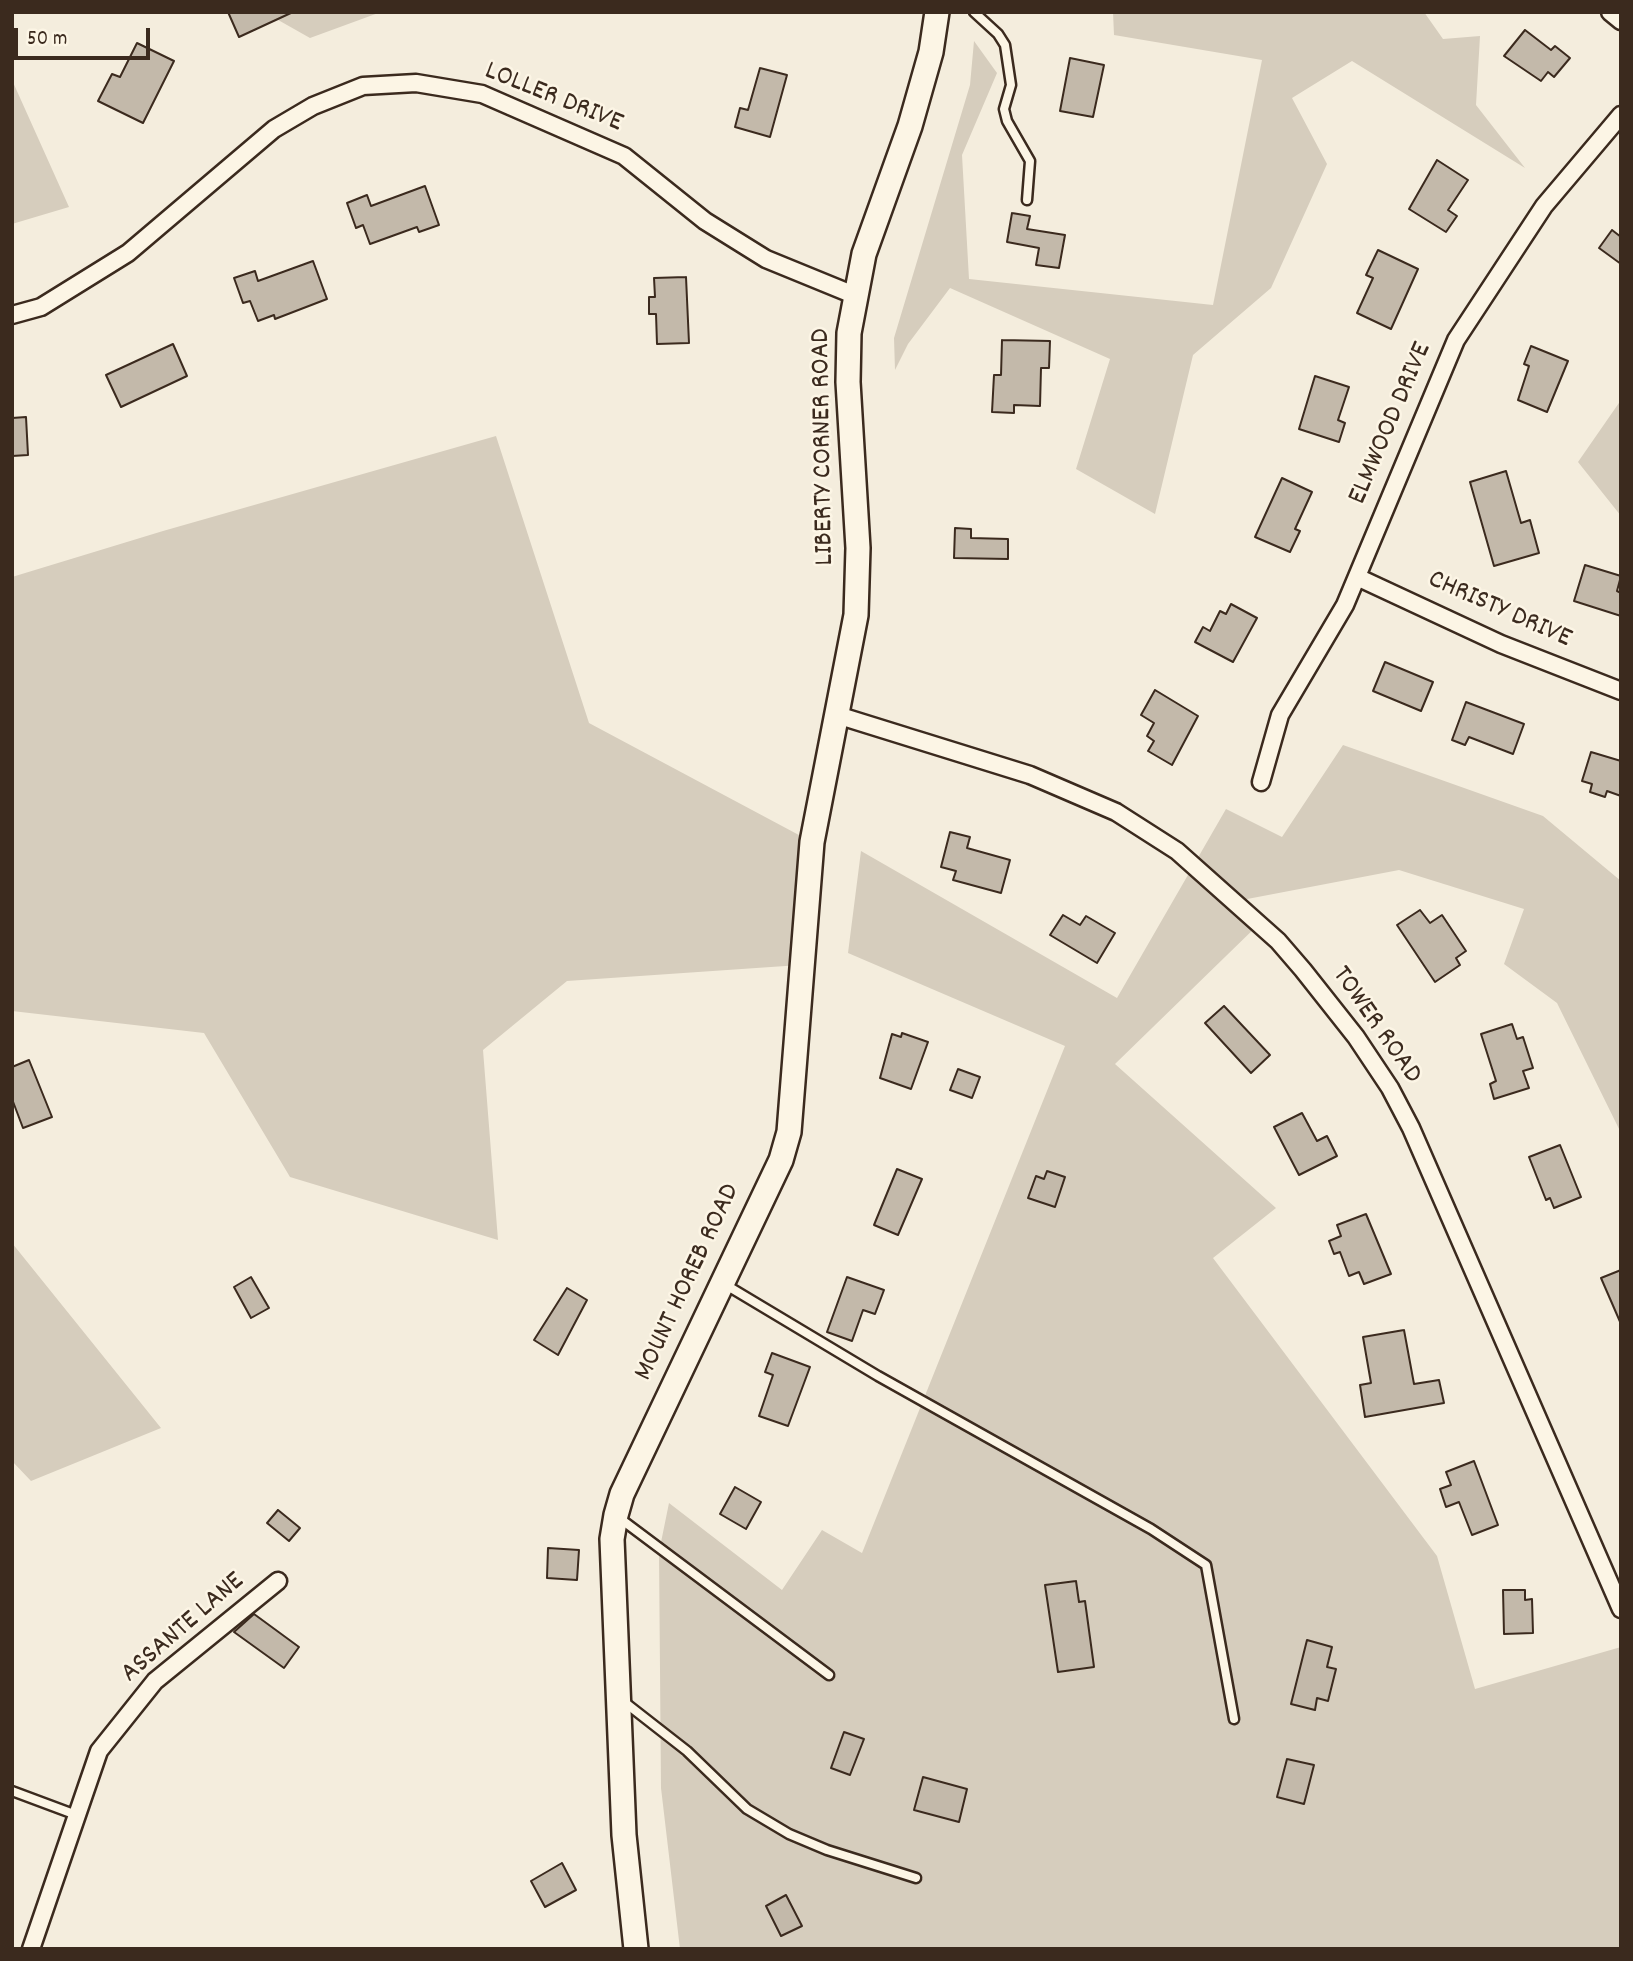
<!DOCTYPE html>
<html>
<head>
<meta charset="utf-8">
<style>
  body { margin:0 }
  #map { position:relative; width:1633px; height:1961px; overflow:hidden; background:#f4eddd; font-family:Dekko,sans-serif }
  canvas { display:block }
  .frame { position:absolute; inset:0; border:14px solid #3b2a1e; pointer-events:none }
  .scale { position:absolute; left:14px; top:28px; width:136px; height:32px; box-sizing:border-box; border:4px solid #3b2a1e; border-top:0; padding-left:9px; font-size:21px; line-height:24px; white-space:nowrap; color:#3b2a1e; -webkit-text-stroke:5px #fcf5e5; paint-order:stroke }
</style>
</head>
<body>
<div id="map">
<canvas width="1633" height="1961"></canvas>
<div class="frame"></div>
<div class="scale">50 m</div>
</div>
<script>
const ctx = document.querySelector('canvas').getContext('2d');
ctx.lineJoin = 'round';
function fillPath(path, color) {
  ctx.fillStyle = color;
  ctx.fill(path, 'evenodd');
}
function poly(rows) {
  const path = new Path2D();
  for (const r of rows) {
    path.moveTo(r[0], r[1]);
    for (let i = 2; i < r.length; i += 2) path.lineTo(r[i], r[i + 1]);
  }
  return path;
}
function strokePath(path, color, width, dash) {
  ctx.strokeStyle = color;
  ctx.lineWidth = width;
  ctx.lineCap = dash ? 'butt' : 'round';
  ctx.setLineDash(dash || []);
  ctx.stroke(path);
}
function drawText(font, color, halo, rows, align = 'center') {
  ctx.font = font + ' Dekko,sans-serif';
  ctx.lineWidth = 5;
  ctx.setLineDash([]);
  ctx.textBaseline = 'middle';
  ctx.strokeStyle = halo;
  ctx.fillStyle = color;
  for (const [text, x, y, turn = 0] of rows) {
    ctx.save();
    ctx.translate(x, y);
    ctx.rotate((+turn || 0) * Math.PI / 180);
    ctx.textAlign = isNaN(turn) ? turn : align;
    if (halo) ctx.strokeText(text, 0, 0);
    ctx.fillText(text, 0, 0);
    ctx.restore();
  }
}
fillPath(poly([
  [264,12,381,12,310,38],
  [1113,12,1424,12,1443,39,1480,36,1476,105,1525,168,1352,61,1292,98,1327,164,1271,288,1193,355,1155,514,1076,469,1110,359,950,288,908,344,895,370,894,338,970,85,974,41,997,73,962,155,969,279,1213,305,1262,60,1114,35],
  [12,80,69,207,12,224],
  [1621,400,1621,516,1578,462],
  [496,436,589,723,812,842,800,965,567,981,483,1050,498,1240,290,1177,204,1033,12,1011,12,577,163,531],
  [1343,745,1543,816,1621,881,1621,1133,1557,1003,1504,964,1524,909,1399,870,1242,900,1262,921,1115,1064,1276,1208,1213,1258,1437,1556,1475,1689,1621,1647,1621,1949,680,1949,661,1788,659,1552,669,1503,782,1590,822,1530,862,1553,1065,1046,848,953,861,851,1117,998,1226,809,1282,837],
  [12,1243,161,1428,31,1481,12,1461]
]), '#d6cdbd');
const building = poly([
  [228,12,293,12,239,37,228,12],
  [1525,30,1551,50,1555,46,1570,58,1554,77,1548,72,1541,81,1504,56,1525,30],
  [137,43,174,61,143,123,98,101,112,74,120,77,137,43],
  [1070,58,1104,65,1093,117,1060,111,1070,58],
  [760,68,787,75,770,137,735,127,740,108,748,110,760,68],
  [1437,160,1468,180,1448,210,1457,216,1446,232,1409,209,1437,160],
  [425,186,439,225,419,232,417,227,370,244,363,225,356,228,347,203,367,195,371,206,425,186],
  [1012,213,1030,216,1027,229,1065,235,1059,268,1036,265,1039,248,1007,242,1012,213],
  [1612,230,1621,237,1621,264,1599,248,1612,230],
  [1378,250,1418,269,1391,329,1357,313,1373,278,1366,275,1378,250],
  [313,261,327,299,275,319,274,315,258,321,250,301,243,303,234,278,255,271,258,281,313,261],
  [686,277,689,343,657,344,656,314,649,314,649,297,655,297,654,278,686,277],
  [1002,340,1050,341,1049,368,1041,368,1040,406,1014,405,1014,413,992,412,994,375,1001,375,1002,340],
  [173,344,187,376,121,407,106,375,173,344],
  [1531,346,1568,361,1547,412,1518,400,1529,366,1524,364,1531,346],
  [1315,376,1349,387,1338,420,1345,423,1339,442,1299,429,1315,376],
  [26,417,28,455,12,456,12,418,26,417],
  [1506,471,1521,523,1530,520,1539,553,1494,566,1470,482,1506,471],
  [1282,478,1312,492,1295,529,1300,531,1290,552,1255,537,1282,478],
  [955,528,971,529,971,538,1008,539,1008,559,954,558,955,528],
  [1585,565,1621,576,1617,591,1621,593,1621,616,1574,601,1585,565],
  [1231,604,1257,618,1233,662,1195,642,1203,627,1210,631,1220,611,1226,614,1231,604],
  [1385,662,1433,682,1421,711,1373,691,1385,662],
  [1155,690,1198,716,1172,765,1148,751,1154,741,1147,736,1154,723,1141,715,1155,690],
  [1466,702,1524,724,1513,754,1469,737,1465,745,1452,740,1466,702],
  [1591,752,1621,761,1621,796,1607,791,1605,797,1590,792,1592,784,1582,781,1591,752],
  [950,832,970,837,967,848,1010,860,1001,893,953,880,956,871,941,867,950,832],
  [1420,910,1430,923,1442,915,1466,951,1456,958,1460,965,1435,982,1397,925,1420,910],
  [1063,915,1080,925,1086,916,1115,933,1097,963,1050,935,1063,915],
  [1224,1006,1270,1055,1251,1073,1205,1023,1224,1006],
  [1512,1024,1517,1039,1523,1037,1533,1068,1523,1071,1529,1088,1494,1099,1490,1084,1496,1081,1481,1034,1512,1024],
  [902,1033,928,1042,911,1089,880,1078,892,1034,901,1037,902,1033],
  [29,1060,52,1117,23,1128,12,1099,12,1067,29,1060],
  [958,1069,980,1077,972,1098,950,1090,958,1069],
  [1302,1113,1317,1141,1327,1136,1337,1156,1299,1175,1274,1127,1302,1113],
  [1560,1145,1581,1197,1554,1208,1550,1198,1546,1200,1529,1157,1560,1145],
  [897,1169,922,1179,898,1235,874,1225,897,1169],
  [1047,1171,1065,1177,1055,1207,1028,1198,1036,1176,1044,1179,1047,1171],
  [1366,1214,1391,1274,1364,1284,1359,1272,1349,1276,1340,1252,1334,1254,1329,1241,1341,1236,1337,1225,1366,1214],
  [1621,1270,1621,1324,1601,1278,1621,1270],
  [251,1277,269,1308,251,1318,234,1287,251,1277],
  [847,1277,884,1290,875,1314,863,1310,852,1341,827,1332,847,1277],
  [567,1288,587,1300,558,1355,534,1340,567,1288],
  [1404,1330,1414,1384,1439,1380,1444,1403,1365,1417,1360,1385,1371,1383,1363,1337,1404,1330],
  [772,1353,810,1367,788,1426,759,1416,773,1375,765,1372,772,1353],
  [1474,1461,1498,1525,1472,1535,1459,1502,1446,1507,1440,1489,1451,1485,1446,1472,1474,1461],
  [735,1487,761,1502,746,1529,720,1514,735,1487],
  [278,1510,300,1528,289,1541,267,1523,278,1510],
  [548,1548,579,1550,577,1580,547,1578,548,1548],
  [1076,1581,1079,1602,1085,1601,1094,1667,1058,1672,1045,1585,1076,1581],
  [1503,1590,1525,1590,1525,1600,1532,1599,1533,1633,1504,1634,1503,1590],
  [254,1614,299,1647,284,1668,234,1632,254,1614],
  [1307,1640,1332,1647,1327,1667,1336,1669,1328,1701,1317,1698,1315,1710,1291,1704,1307,1640],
  [844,1732,864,1739,850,1775,831,1768,844,1732],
  [1287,1759,1314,1765,1304,1804,1277,1797,1287,1759],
  [923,1777,967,1789,959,1822,914,1810,923,1777],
  [562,1863,576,1890,545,1907,531,1881,562,1863],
  [786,1895,802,1926,781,1936,766,1906,786,1895]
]);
fillPath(building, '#c3b9aa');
strokePath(building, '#3b2a1e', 2);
const lane = poly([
  [974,12,998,34,1005,45,1011,85,1004,109,1007,121,1030,161,1027,200],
  [726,1285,878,1376,1151,1529,1206,1565,1234,1719],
  [618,1517,829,1675],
  [623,1701,687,1751,747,1809,789,1834,827,1850,916,1878],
  [12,1791,79,1816]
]);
const street = poly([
  [1610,12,1621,21],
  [12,315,41,307,128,253,274,129,313,106,363,86,416,83,482,94,624,156,705,221,766,259,854,295],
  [1357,577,1501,644,1621,691],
  [837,715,1030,775,1116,812,1177,851,1278,941,1303,970,1356,1037,1390,1088,1411,1128,1621,1609],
  [1261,782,1280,715,1345,605,1456,340,1544,206,1621,115],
  [31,1949,99,1751,155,1681,278,1581]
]);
const secondary = poly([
  [636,1949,624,1835,612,1539,616,1515,622,1494,781,1160,789,1132,812,842,856,615,858,548,848,382,849,333,864,254,910,126,931,52,937,12]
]);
strokePath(lane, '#3b2a1e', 13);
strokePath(street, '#3b2a1e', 21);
strokePath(secondary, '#3b2a1e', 28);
strokePath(lane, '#fcf5e5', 8);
strokePath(street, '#fcf5e5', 16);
strokePath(secondary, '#fcf5e5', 23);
drawText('28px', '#3b2a1e', '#fcf5e5', [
  ["LOLLER DRIVE",553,99,22],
  ["ELMWOOD DRIVE",1392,424,-67],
  ["LIBERTY CORNER ROAD",825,447,-91],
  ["CHRISTY DRIVE",1499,611,24],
  ["TOWER ROAD",1375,1026,55],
  ["MOUNT HOREB ROAD",689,1283,-65],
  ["ASSANTE LANE",184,1629,-41]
]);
</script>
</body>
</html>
